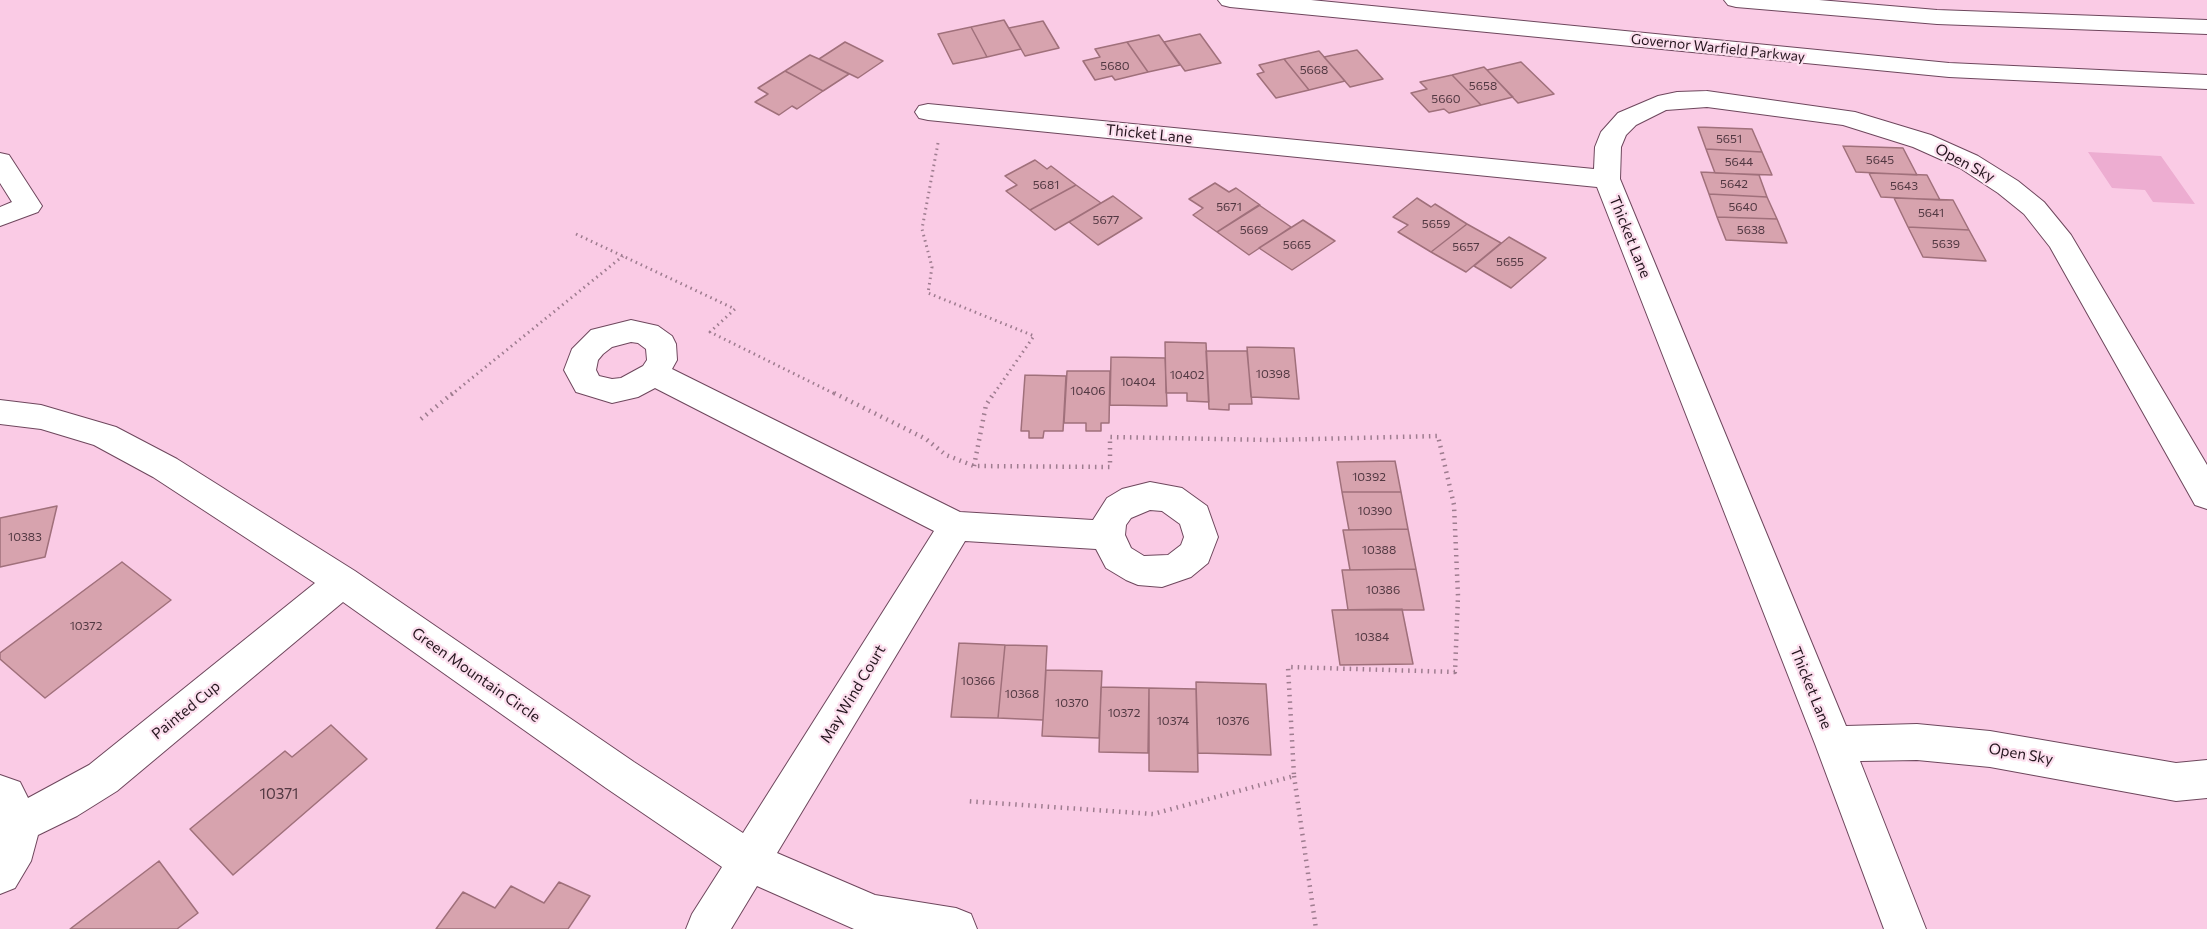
<!DOCTYPE html>
<html>
<head>
<meta charset="utf-8">
<style>
  body { margin:0 }
  canvas { display:block; background:#facbe5 }
</style>
</head>
<body>
<canvas width="2207" height="929"></canvas>
<script>
const ctx = document.querySelector('canvas').getContext('2d');
ctx.lineJoin = 'round';
function fillPath(path, color) {
  ctx.fillStyle = color;
  ctx.fill(path, 'evenodd');
}
function poly(rows) {
  const path = new Path2D();
  for (const r of rows) {
    path.moveTo(r[0], r[1]);
    for (let i = 2; i < r.length; i += 2) path.lineTo(r[i], r[i + 1]);
  }
  return path;
}
function strokePath(path, color, width, dash) {
  ctx.strokeStyle = color;
  ctx.lineWidth = width;
  ctx.lineCap = dash ? 'butt' : 'round';
  ctx.setLineDash(dash || []);
  ctx.stroke(path);
}
function drawText(font, color, halo, rows, align = 'center') {
  ctx.font = font + ' Commissioner,sans-serif';
  ctx.lineWidth = 4.5;
  ctx.setLineDash([]);
  ctx.textBaseline = 'middle';
  ctx.strokeStyle = halo;
  ctx.fillStyle = color;
  for (const [text, x, y, turn = 0] of rows) {
    ctx.save();
    ctx.translate(x, y);
    ctx.rotate((+turn || 0) * Math.PI / 180);
    ctx.textAlign = isNaN(turn) ? turn : align;
    if (halo) ctx.strokeText(text, 0, 0);
    ctx.fillText(text, 0, 0);
    ctx.restore();
  }
}
fillPath(poly([
  [2088,152,2161,156,2195,204,2153,202,2145,190,2112,188]
]), '#edadd1');
const building = poly([
  [1004,20,1021,49,987,57,971,27,1004,20],
  [1043,21,1059,48,1025,56,1009,28,1043,21],
  [971,27,987,57,953,64,938,34,971,27],
  [1200,34,1221,63,1185,71,1164,42,1200,34],
  [1159,35,1180,65,1148,72,1127,42,1159,35],
  [845,42,883,61,858,78,819,59,845,42],
  [1127,42,1148,72,1115,80,1112,76,1095,80,1083,61,1100,57,1095,49,1127,42],
  [1357,50,1383,79,1350,87,1324,57,1357,50],
  [1319,51,1345,81,1309,90,1284,59,1319,51],
  [810,55,819,59,849,74,823,91,785,71,810,55],
  [1284,59,1309,90,1276,98,1257,74,1264,72,1259,65,1284,59],
  [1521,62,1554,94,1518,103,1487,70,1521,62],
  [1484,67,1487,70,1513,97,1481,105,1452,75,1484,67],
  [785,71,823,91,797,109,792,106,779,115,755,102,768,94,758,88,785,71],
  [1452,75,1481,105,1449,113,1444,109,1429,112,1411,93,1427,89,1420,82,1452,75],
  [1698,127,1752,129,1762,152,1706,149,1698,127],
  [1843,146,1903,148,1917,175,1856,172,1843,146],
  [1706,149,1762,152,1772,175,1715,173,1706,149],
  [1035,160,1047,169,1051,166,1076,185,1030,210,1006,191,1017,185,1005,176,1035,160],
  [1701,172,1759,175,1767,197,1709,194,1701,172],
  [1869,173,1927,175,1940,200,1881,197,1869,173],
  [1215,183,1229,192,1236,188,1260,205,1217,232,1193,215,1203,208,1189,199,1215,183],
  [1076,185,1101,203,1055,230,1030,210,1076,185],
  [1709,194,1767,197,1777,219,1717,217,1709,194],
  [1113,196,1142,218,1098,245,1069,222,1113,196],
  [1417,198,1431,207,1435,204,1467,224,1431,252,1398,232,1408,225,1393,217,1417,198],
  [1894,198,1953,200,1969,230,1908,227,1894,198],
  [1259,205,1291,227,1249,255,1217,232,1259,205],
  [1717,217,1777,219,1787,243,1726,240,1717,217],
  [1303,220,1335,241,1292,270,1259,248,1303,220],
  [1467,224,1501,243,1466,272,1431,252,1467,224],
  [1908,227,1969,230,1986,261,1923,257,1908,227],
  [1509,237,1546,258,1511,288,1474,266,1509,237],
  [1165,342,1206,343,1209,402,1187,401,1187,393,1166,393,1165,342],
  [1247,347,1294,348,1299,399,1251,397,1247,347],
  [1206,351,1247,351,1252,404,1229,404,1229,410,1209,409,1206,351],
  [1111,357,1165,358,1167,406,1110,405,1111,357],
  [1067,371,1110,371,1109,423,1101,423,1101,431,1086,431,1086,423,1064,423,1067,371],
  [1025,375,1066,376,1063,431,1044,431,1043,438,1029,438,1029,431,1021,431,1025,375],
  [1395,461,1401,492,1342,492,1337,462,1395,461],
  [1342,492,1401,492,1408,529,1349,530,1342,492],
  [57,506,45,557,0,567,0,518,57,506],
  [1408,529,1416,569,1350,570,1343,530,1408,529],
  [122,562,171,600,45,698,0,659,0,653,122,562],
  [1416,569,1424,610,1348,610,1342,570,1416,569],
  [1402,609,1413,664,1340,665,1332,610,1402,609],
  [959,643,1005,645,998,718,951,717,959,643],
  [1005,645,1047,646,1043,720,998,718,1005,645],
  [1046,670,1102,671,1099,738,1042,736,1046,670],
  [1196,682,1266,684,1271,755,1198,753,1196,682],
  [1101,687,1149,688,1148,753,1099,752,1101,687],
  [1149,688,1196,689,1198,772,1149,771,1149,688],
  [331,725,367,759,233,875,190,829,285,751,292,757,331,725],
  [159,861,198,913,177,929,70,929,159,861],
  [559,882,590,896,568,929,436,929,463,892,495,908,511,886,544,903,559,882]
]);
fillPath(building, '#d7a3ae');
strokePath(building, '#a0707b', 1.5);
const street = poly([
  [1707,91,1855,112,1931,135,1978,156,2018,181,2044,202,2071,235,2207,465,2207,509,2195,505,2050,247,2024,214,1998,193,1960,168,1913,147,1843,125,1707,107,1666,110,1636,125,1626,135,1621,147,1620,179,1846,726,1917,724,1990,731,2176,763,2207,760,2207,798,2176,801,1990,767,1917,760,1860,761,1926,929,1884,929,1815,744,1597,187,928,120,919,118,915,112,919,106,928,104,1594,169,1595,147,1601,132,1618,113,1658,96,1677,92,1707,91],
  [0,153,9,155,42,206,38,212,0,226,0,207,12,202,0,183,0,153],
  [631,320,658,326,672,336,676,344,677,360,672,369,960,512,1093,520,1107,498,1122,489,1150,482,1182,488,1207,506,1218,537,1208,563,1191,577,1162,587,1138,585,1126,580,1106,568,1096,549,965,541,777,853,875,895,956,908,971,914,977,929,854,929,757,886,731,929,686,929,692,914,722,867,606,788,343,602,117,791,77,816,38,835,31,861,15,888,0,894,0,775,20,782,28,798,89,765,315,583,153,477,94,445,41,429,0,424,0,400,41,405,116,427,177,459,355,571,634,762,743,833,934,531,655,388,638,397,612,403,576,392,564,370,572,349,591,330,631,320],
  [631,342,638,343,646,349,647,360,643,366,621,378,612,379,599,376,596,370,598,360,603,354,612,347,631,342],
  [1150,510,1162,511,1180,524,1184,537,1181,545,1168,555,1144,556,1131,548,1125,535,1126,525,1131,518,1150,510]
]);
const primary = poly([
  [1218,0,1311,0,1949,63,2207,75,2207,89,1949,77,1230,7,1222,5,1218,0],
  [1724,0,1819,0,1937,10,2207,20,2207,34,1937,24,1736,7,1728,5,1724,0]
]);
strokePath(street, '#6e475d', 2);
strokePath(primary, '#6e475d', 2);
strokePath(poly([
  [938,143,922,229,932,267,928,293,1034,336,993,395],
  [576,234,735,309,710,332,837,395],
  [451,395,623,256]
]), '#9e7c8f', 3, [1.5, 4]);
strokePath(poly([
  [834,393,926,439,946,455,974,466,1110,467,1110,437,1272,440,1438,436,1454,505,1458,596,1455,672,1288,667,1294,776,1153,814,965,801],
  [421,419,453,393],
  [974,466,986,405,994,393],
  [1294,776,1316,929]
]), '#9e7c8f', 4.5, [1.5, 5]);
fillPath(street, '#fff');
fillPath(primary, '#fff');
drawText('12px', '#523842', null, [
  ["5680",1115,66],
  ["5668",1314,70],
  ["5658",1483,86],
  ["5660",1446,99],
  ["5651",1729,139],
  ["5645",1880,160],
  ["5644",1739,162],
  ["5642",1734,184],
  ["5681",1046,185],
  ["5643",1904,186],
  ["5671",1229,207],
  ["5640",1743,207],
  ["5641",1931,213],
  ["5677",1106,220],
  ["5659",1436,224],
  ["5669",1254,230],
  ["5638",1751,230],
  ["5639",1946,244],
  ["5665",1297,245],
  ["5657",1466,247],
  ["5655",1510,262],
  ["10398",1273,374],
  ["10402",1187,375],
  ["10404",1138,382],
  ["10406",1088,391],
  ["10392",1369,477],
  ["10390",1375,511],
  ["10383",25,537],
  ["10388",1379,550],
  ["10386",1383,590],
  ["10372",86,626],
  ["10384",1372,637],
  ["10366",978,681],
  ["10368",1022,694],
  ["10370",1072,703],
  ["10372",1124,713],
  ["10374",1173,721],
  ["10376",1233,721]
]);
drawText('14px', '#25151e', '#fcdfee', [
  ["Governor Warfield Parkway",1718,48,6]
]);
drawText('15px', '#25151e', '#fcdfee', [
  ["Thicket Lane",1149,134,6],
  ["Open Sky",1965,163,28],
  ["Thicket Lane",1630,237,68],
  ["Green Mountain Circle",476,675,35],
  ["Thicket Lane",1811,688,68],
  ["May Wind Court",853,694,-59],
  ["Painted Cup",186,710,-39],
  ["Open Sky",2021,754,10]
]);
drawText('15px', '#523842', null, [
  ["10371",279,794]
]);
</script>
</body>
</html>
